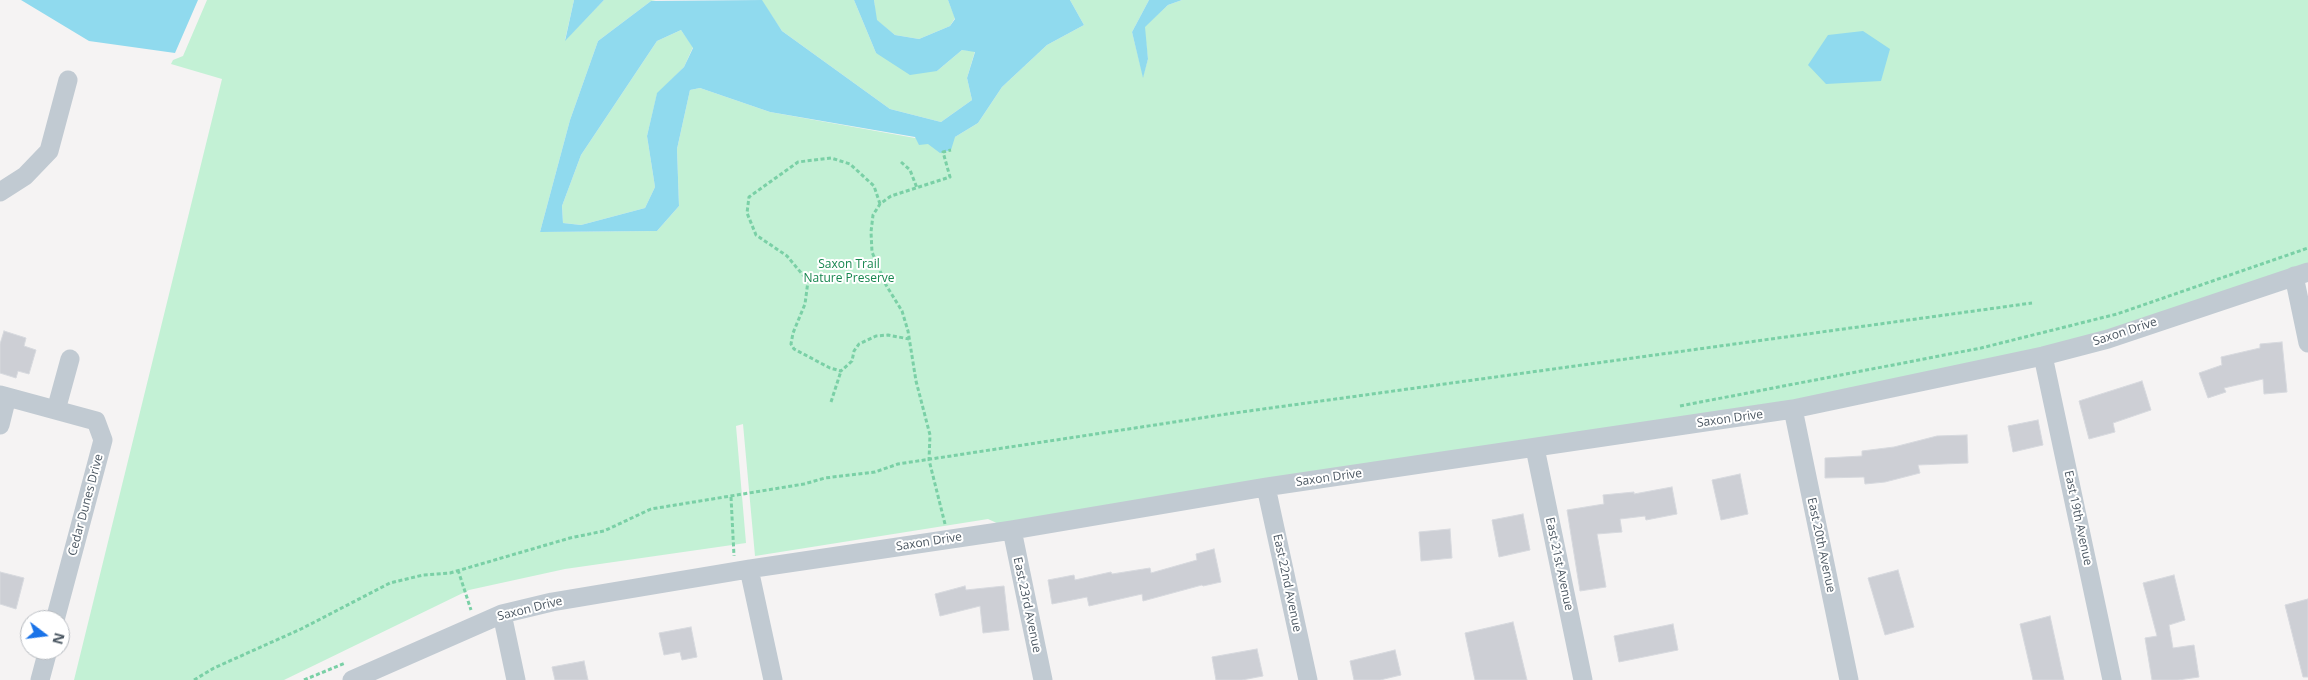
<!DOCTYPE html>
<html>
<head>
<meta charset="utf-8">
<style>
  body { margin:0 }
  #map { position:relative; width:2308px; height:680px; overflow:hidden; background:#f5f3f3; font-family:"Open Sans",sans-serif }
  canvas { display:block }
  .north { position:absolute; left:20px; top:610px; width:50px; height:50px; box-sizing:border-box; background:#fff; border:1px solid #b7bbc0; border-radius:50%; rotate:105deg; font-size:14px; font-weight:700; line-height:20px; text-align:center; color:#4a5661 }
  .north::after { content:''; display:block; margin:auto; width:18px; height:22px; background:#1a73e8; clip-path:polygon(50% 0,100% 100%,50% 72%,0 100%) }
</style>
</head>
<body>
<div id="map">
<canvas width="2308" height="680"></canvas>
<div class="north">N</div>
</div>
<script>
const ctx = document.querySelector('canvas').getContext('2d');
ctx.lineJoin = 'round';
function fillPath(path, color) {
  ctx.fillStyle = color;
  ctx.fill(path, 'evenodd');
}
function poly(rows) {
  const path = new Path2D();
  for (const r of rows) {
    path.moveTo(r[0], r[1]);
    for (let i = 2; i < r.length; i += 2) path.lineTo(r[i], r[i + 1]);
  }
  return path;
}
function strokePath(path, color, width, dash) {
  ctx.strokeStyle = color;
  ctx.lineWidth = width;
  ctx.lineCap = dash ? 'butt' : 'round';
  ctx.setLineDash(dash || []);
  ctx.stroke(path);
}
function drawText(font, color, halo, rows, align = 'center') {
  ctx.font = font + ' "Open Sans",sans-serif';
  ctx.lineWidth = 4;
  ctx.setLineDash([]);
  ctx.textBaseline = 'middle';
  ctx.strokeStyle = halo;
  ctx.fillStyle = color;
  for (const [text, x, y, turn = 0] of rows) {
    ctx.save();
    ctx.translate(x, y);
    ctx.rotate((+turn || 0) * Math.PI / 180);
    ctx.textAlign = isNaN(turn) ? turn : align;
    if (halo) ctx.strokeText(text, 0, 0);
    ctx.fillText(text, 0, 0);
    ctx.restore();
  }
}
fillPath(poly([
  [207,0,574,0,565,40,604,0,656,0,651,1,598,41,570,120,540,232,657,231,679,206,677,149,690,90,700,88,770,112,915,138,955,137,978,123,1002,87,1047,45,1084,25,1070,0,1149,0,1132,32,1143,76,1148,59,1144,27,1168,5,1182,0,2308,0,2308,272,2108,339,1793,409,1012,530,988,519,755,556,743,424,736,426,746,543,565,569,469,590,284,680,74,680,222,79,171,64,173,60,183,56],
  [761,0,854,0,876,53,937,71,962,50,975,51,967,78,972,100,941,122,890,109,782,31],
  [874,0,948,0,955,18,950,26,919,39,895,35,876,20],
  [681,30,693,47,684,67,657,94,647,136,655,187,645,208,581,225,563,223,562,206,581,155,657,41]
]), '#c3f1d5');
fillPath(poly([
  [21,0,198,0,175,53,89,41],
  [574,0,604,0,565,41],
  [762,0,782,31,890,109,941,122,972,100,967,78,975,52,962,50,937,71,910,75,876,53,854,0,874,0,877,20,895,35,919,39,950,26,955,19,948,0,1070,0,1084,25,1047,45,1002,87,978,123,955,137,951,150,940,153,928,144,919,145,915,137,770,112,700,88,690,90,677,149,679,206,657,231,540,232,570,120,598,41,651,1],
  [681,30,693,48,684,67,657,93,647,136,655,187,645,208,581,225,563,223,562,206,581,155,657,41],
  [1149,0,1182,0,1168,5,1145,27,1148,59,1143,78,1132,32],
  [1863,31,1890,49,1881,81,1826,84,1808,65,1828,35]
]), '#90daee');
const building = poly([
  [4,331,26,338,24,346,36,350,29,374,18,371,16,378,0,373,0,344,4,331],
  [2282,342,2287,392,2264,394,2263,379,2224,388,2226,392,2208,398,2199,373,2222,365,2221,357,2260,348,2260,344,2282,342],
  [2142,381,2151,410,2113,423,2115,432,2089,439,2079,401,2142,381],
  [2038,420,2043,445,2013,452,2008,426,2038,420],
  [1967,435,1968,463,1918,465,1920,473,1885,482,1865,484,1864,477,1825,478,1825,458,1862,456,1862,451,1894,447,1937,436,1967,435],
  [1740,474,1748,514,1721,520,1712,480,1740,474],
  [1672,487,1677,514,1646,520,1645,516,1620,519,1622,532,1597,534,1606,587,1580,591,1567,510,1604,504,1603,495,1634,492,1634,494,1672,487],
  [1523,514,1530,550,1499,557,1492,520,1523,514],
  [1450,529,1452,558,1421,561,1419,532,1450,529],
  [1214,549,1221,582,1203,586,1202,585,1143,601,1142,594,1089,606,1087,597,1052,604,1048,580,1074,575,1075,580,1111,572,1112,574,1150,568,1151,573,1197,560,1196,554,1214,549],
  [1898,570,1914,627,1885,635,1868,578,1898,570],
  [0,572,24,578,16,609,0,604,0,572],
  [2174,575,2185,620,2169,625,2173,648,2194,645,2199,677,2178,680,2152,680,2145,638,2157,636,2143,583,2174,575],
  [965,586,966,590,1004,586,1009,630,983,633,980,606,940,616,935,594,965,586],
  [2308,599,2308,677,2303,677,2285,605,2308,599],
  [2050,616,2064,680,2033,680,2020,624,2050,616],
  [1513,622,1527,680,1475,680,1465,633,1513,622],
  [1673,624,1678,650,1619,662,1614,636,1673,624],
  [691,627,697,657,682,660,680,652,664,655,659,633,691,627],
  [1257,649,1263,676,1242,680,1216,680,1212,657,1257,649],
  [1395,650,1401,675,1380,680,1354,680,1350,661,1395,650],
  [584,661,588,680,555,680,552,667,584,661]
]);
fillPath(building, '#cdcfd5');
strokePath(building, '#d7d9de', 1);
strokePath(poly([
  [901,162,910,170,917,188],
  [880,204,874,186,850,164,831,158,798,162,749,197,747,213,756,235,787,256,808,281,805,304,793,333,791,344,794,349,830,368,841,371,852,361,854,351,859,344,876,336,888,335,909,339],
  [831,402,841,371],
  [1680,406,1981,348,2117,314,2308,248],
  [731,497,734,556],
  [945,524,929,460,930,435,916,381,908,331,902,311,886,285,872,252,871,232,873,215,880,204,891,196,950,177,943,152,951,150],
  [458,570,471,610],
  [194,680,214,668,301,629,390,583,423,575,450,573,570,538,604,531,651,509,804,484,825,478,875,472,898,464,1227,414,2032,303],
  [304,680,345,663]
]), '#7ad0a6', 3, [4, 2.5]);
strokePath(poly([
  [0,192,25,176,49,151,68,80],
  [2294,276,2308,343],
  [2043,356,2112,680],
  [0,395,96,421,103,440,55,620],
  [1793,409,1849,680],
  [56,410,70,359],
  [0,425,7,397],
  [1535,448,1583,680],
  [1266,487,1308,680],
  [1012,530,1043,680],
  [749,569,773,680],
  [502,614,516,680],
  [40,680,48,650],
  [352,680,502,614,552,602,749,569,1012,530,1266,487,1793,409,2043,356,2108,339,2308,272]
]), '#c1cad2', 19);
drawText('12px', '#17864f', '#fff', [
  ["Saxon Trail",849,265],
  ["Nature Preserve",849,279]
]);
drawText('12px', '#4a5661', '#fff', [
  ["Saxon Drive",2125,332,-18],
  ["Saxon Drive",1730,419,-8],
  ["Saxon Drive",1329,478,-8],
  ["Cedar Dunes Drive",86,505,-75],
  ["East 19th Avenue",2078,518,78],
  ["Saxon Drive",929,542,-9],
  ["East 20th Avenue",1821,545,78],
  ["East 21st Avenue",1559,564,78],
  ["East 22nd Avenue",1287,583,78],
  ["East 23rd Avenue",1027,605,78],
  ["Saxon Drive",530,609,-14]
]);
</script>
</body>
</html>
